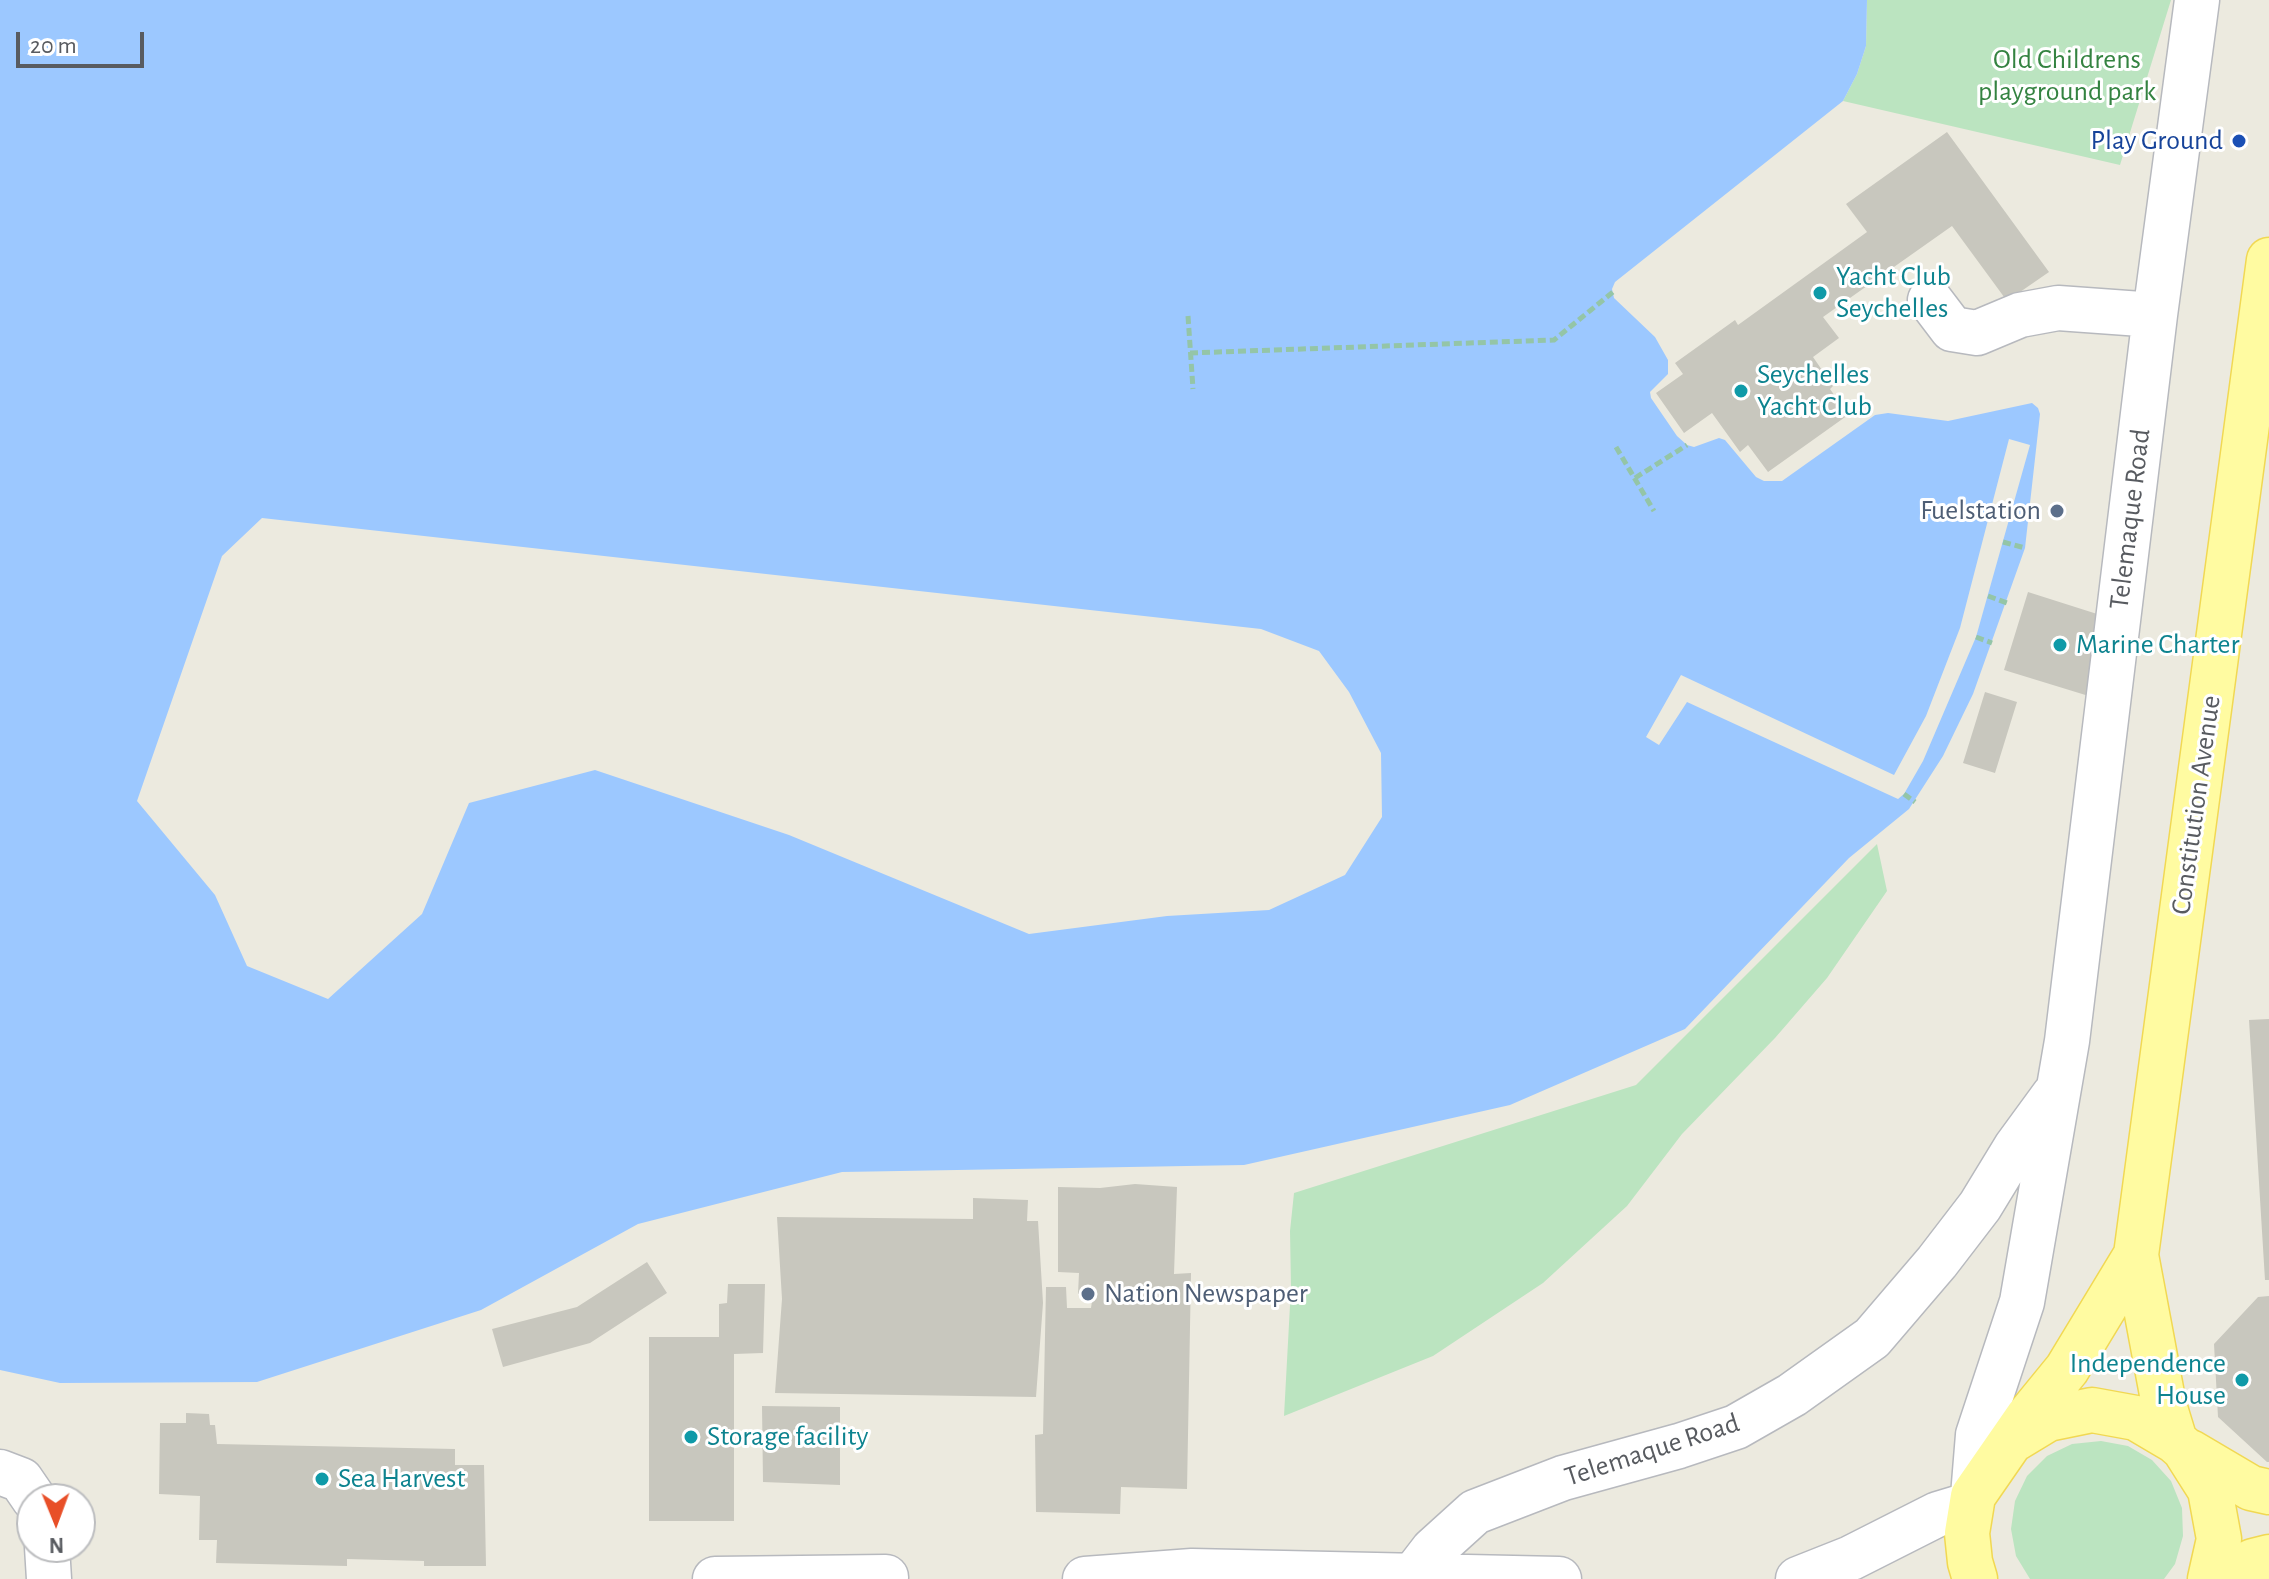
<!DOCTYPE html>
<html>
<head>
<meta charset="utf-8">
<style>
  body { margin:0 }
  #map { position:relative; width:2269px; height:1579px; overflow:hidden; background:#eceadf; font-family:"Alegreya Sans",sans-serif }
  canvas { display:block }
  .north { position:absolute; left:16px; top:1483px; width:80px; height:80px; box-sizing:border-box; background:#fff; border:2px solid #bcbdbf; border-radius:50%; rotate:179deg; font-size:22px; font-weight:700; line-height:32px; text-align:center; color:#585b60 }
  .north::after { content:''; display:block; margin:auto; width:28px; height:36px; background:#e84f28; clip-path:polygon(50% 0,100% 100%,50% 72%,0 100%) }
  .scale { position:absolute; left:16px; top:32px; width:128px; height:36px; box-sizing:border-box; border:4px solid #585b60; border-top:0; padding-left:10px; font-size:24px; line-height:28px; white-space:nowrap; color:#585b60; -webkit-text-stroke:6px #fff; paint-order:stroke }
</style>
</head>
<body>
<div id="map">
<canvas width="2269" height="1579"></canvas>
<div class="north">N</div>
<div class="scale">20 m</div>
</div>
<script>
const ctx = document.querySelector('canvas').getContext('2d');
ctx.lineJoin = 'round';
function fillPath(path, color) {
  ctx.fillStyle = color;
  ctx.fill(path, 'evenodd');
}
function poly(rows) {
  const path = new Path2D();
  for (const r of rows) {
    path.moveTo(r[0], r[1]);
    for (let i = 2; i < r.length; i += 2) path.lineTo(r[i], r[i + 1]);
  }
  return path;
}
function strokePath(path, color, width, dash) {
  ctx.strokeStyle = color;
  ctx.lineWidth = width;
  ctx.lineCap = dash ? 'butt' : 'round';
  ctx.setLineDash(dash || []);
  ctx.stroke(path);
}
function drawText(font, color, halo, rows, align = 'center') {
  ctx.font = font + ' "Alegreya Sans",sans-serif';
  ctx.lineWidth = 6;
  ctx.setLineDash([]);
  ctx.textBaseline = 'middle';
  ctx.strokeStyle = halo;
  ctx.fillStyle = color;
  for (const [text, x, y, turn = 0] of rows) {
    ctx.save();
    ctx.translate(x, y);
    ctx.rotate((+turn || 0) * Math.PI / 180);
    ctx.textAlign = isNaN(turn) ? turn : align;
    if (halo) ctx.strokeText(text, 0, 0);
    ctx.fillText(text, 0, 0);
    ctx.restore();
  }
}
fillPath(poly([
  [1867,0,2171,0,2120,165,1843,101,1857,74,1866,46],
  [1877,844,1887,891,1827,978,1775,1038,1682,1134,1627,1206,1543,1283,1433,1356,1284,1416,1291,1287,1290,1231,1294,1193,1636,1085],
  [2101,1441,2128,1446,2152,1460,2171,1481,2182,1508,2183,1536,2175,1564,2164,1579,2030,1579,2016,1556,2011,1529,2015,1501,2027,1476,2047,1456,2072,1444]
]), '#bbe4c0');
fillPath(poly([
  [0,0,1867,0,1866,46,1857,74,1843,101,1615,282,1612,289,1614,298,1655,337,1668,360,1668,374,1650,392,1651,398,1677,436,1687,445,1694,447,1719,438,1725,440,1756,477,1764,481,1782,481,1875,415,1888,413,1948,421,2032,403,2038,408,2040,414,2025,548,1973,694,1943,756,1909,809,1849,858,1685,1029,1510,1105,1244,1165,842,1172,638,1224,481,1310,257,1382,60,1383,0,1370],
  [262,518,1261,629,1319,651,1349,692,1381,753,1382,817,1345,875,1269,910,1167,916,1029,934,789,835,595,770,469,803,422,914,328,999,247,966,215,895,137,801,222,556]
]), '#9cc8ff');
fillPath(poly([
  [2009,439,2030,445,1976,637,1923,761,1904,794,1898,799,1687,702,1659,745,1646,737,1681,675,1894,775,1926,716,1960,628]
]), '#eceadf');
fillPath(poly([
  [1947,132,2049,272,2007,301,1952,226,1823,317,1839,338,1813,357,1833,386,1830,389,1848,415,1768,472,1748,445,1740,452,1712,413,1684,433,1656,393,1683,374,1675,363,1735,320,1738,325,1867,232,1846,204],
  [2028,592,2116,620,2092,697,2004,670],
  [1985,692,2017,702,1995,773,1963,763],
  [2269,1019,2269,1280,2265,1280,2249,1020],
  [1135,1184,1177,1187,1174,1274,1191,1273,1187,1489,1121,1487,1120,1514,1036,1512,1035,1435,1043,1434,1046,1287,1066,1287,1067,1308,1091,1308,1093,1294,1078,1294,1079,1273,1058,1272,1058,1187,1100,1188],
  [973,1198,1028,1200,1027,1221,1038,1221,1043,1303,1036,1397,775,1393,782,1299,777,1217,973,1219],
  [647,1262,667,1293,590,1343,503,1367,492,1329,577,1307],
  [728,1284,765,1284,763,1353,734,1354,734,1521,649,1521,649,1337,719,1337,719,1304,727,1303],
  [2269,1296,2269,1462,2267,1462,2218,1417,2214,1344,2258,1297],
  [762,1406,840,1407,840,1485,763,1482],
  [186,1413,209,1414,210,1425,215,1425,217,1444,455,1449,455,1465,484,1465,486,1566,424,1566,424,1561,347,1559,347,1566,216,1563,217,1540,199,1540,200,1496,159,1494,160,1423,186,1423]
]), '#c8c7be');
const minor = poly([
  [1930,300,1952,329,1977,333,2020,315,2058,308,2155,315],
  [0,1472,21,1480,34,1499],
  [1973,1496,1978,1435,2022,1302,2067,1041,2155,315,2197,0],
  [47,1547,49,1579],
  [1413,1576,1433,1550,1475,1512,1563,1478,1679,1446,1736,1427,1792,1395,1872,1338,1937,1262,1980,1206,2016,1147,2054,1095],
  [715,1579,886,1577],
  [1085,1579,1192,1571,1559,1579],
  [1798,1579,1851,1558,1938,1514,1971,1504]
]);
const major = poly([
  [2015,1439,2048,1419,2092,1410,2136,1418,2175,1441,2184,1449,2210,1490,2219,1539,2210,1579],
  [2175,1441,2164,1405,2136,1255,2269,260],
  [2190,1452,2251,1488,2269,1492],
  [1975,1579,1970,1562,1967,1533,1973,1496,2027,1418,2067,1369,2136,1255],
  [2222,1579,2253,1561,2269,1557]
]);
strokePath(minor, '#b7b9be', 47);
strokePath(major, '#f1d853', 47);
strokePath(poly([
  [1188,316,1193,389],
  [1190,353,1554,340,1613,292],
  [1616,447,1654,511],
  [1635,478,1687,445],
  [2003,542,2025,548],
  [1988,596,2007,603],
  [1976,637,1992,643],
  [1904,794,1915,802]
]), '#94c5a7', 5, [8, 4]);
strokePath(minor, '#fff', 44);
strokePath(major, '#fffba1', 44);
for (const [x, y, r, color] of [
  [2239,141,8,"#1a4fb4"],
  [1820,293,8,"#0f9aa8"],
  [1741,391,8,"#0f9aa8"],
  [2057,511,8,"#5c6f8a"],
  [2060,645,8,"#0f9aa8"],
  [1088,1294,8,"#5c6f8a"],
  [2242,1380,8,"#0f9aa8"],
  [691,1437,8,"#0f9aa8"],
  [322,1479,8,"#0f9aa8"]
]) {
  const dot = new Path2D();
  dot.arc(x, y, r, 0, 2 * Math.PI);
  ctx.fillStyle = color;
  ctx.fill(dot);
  strokePath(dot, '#fff', 3);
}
drawText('28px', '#348341', '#fff', [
  ["Old Childrens",2067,60],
  ["playground park",2067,92]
]);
drawText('28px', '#164399', '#fff', [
  ["Play Ground",2223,141]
], 'right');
drawText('28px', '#0d838f', '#fff', [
  ["Yacht Club",1836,277],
  ["Seychelles",1836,309],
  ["Seychelles",1757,375],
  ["Yacht Club",1757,407],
  ["Marine Charter",2076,645],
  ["Independence",2226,1364,"right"],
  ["House",2226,1396,"right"],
  ["Storage facility",707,1437],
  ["Sea Harvest",338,1479]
], 'left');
drawText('28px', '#4e5e75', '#fff', [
  ["Fuelstation",2041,511],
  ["Nation Newspaper",1104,1294,"left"]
], 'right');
drawText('28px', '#585b60', '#fff', [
  ["Telemaque Road",2130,519,-83],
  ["Constitution Avenue",2196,805,-82],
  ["Telemaque Road",1652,1450,-18]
]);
</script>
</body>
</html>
